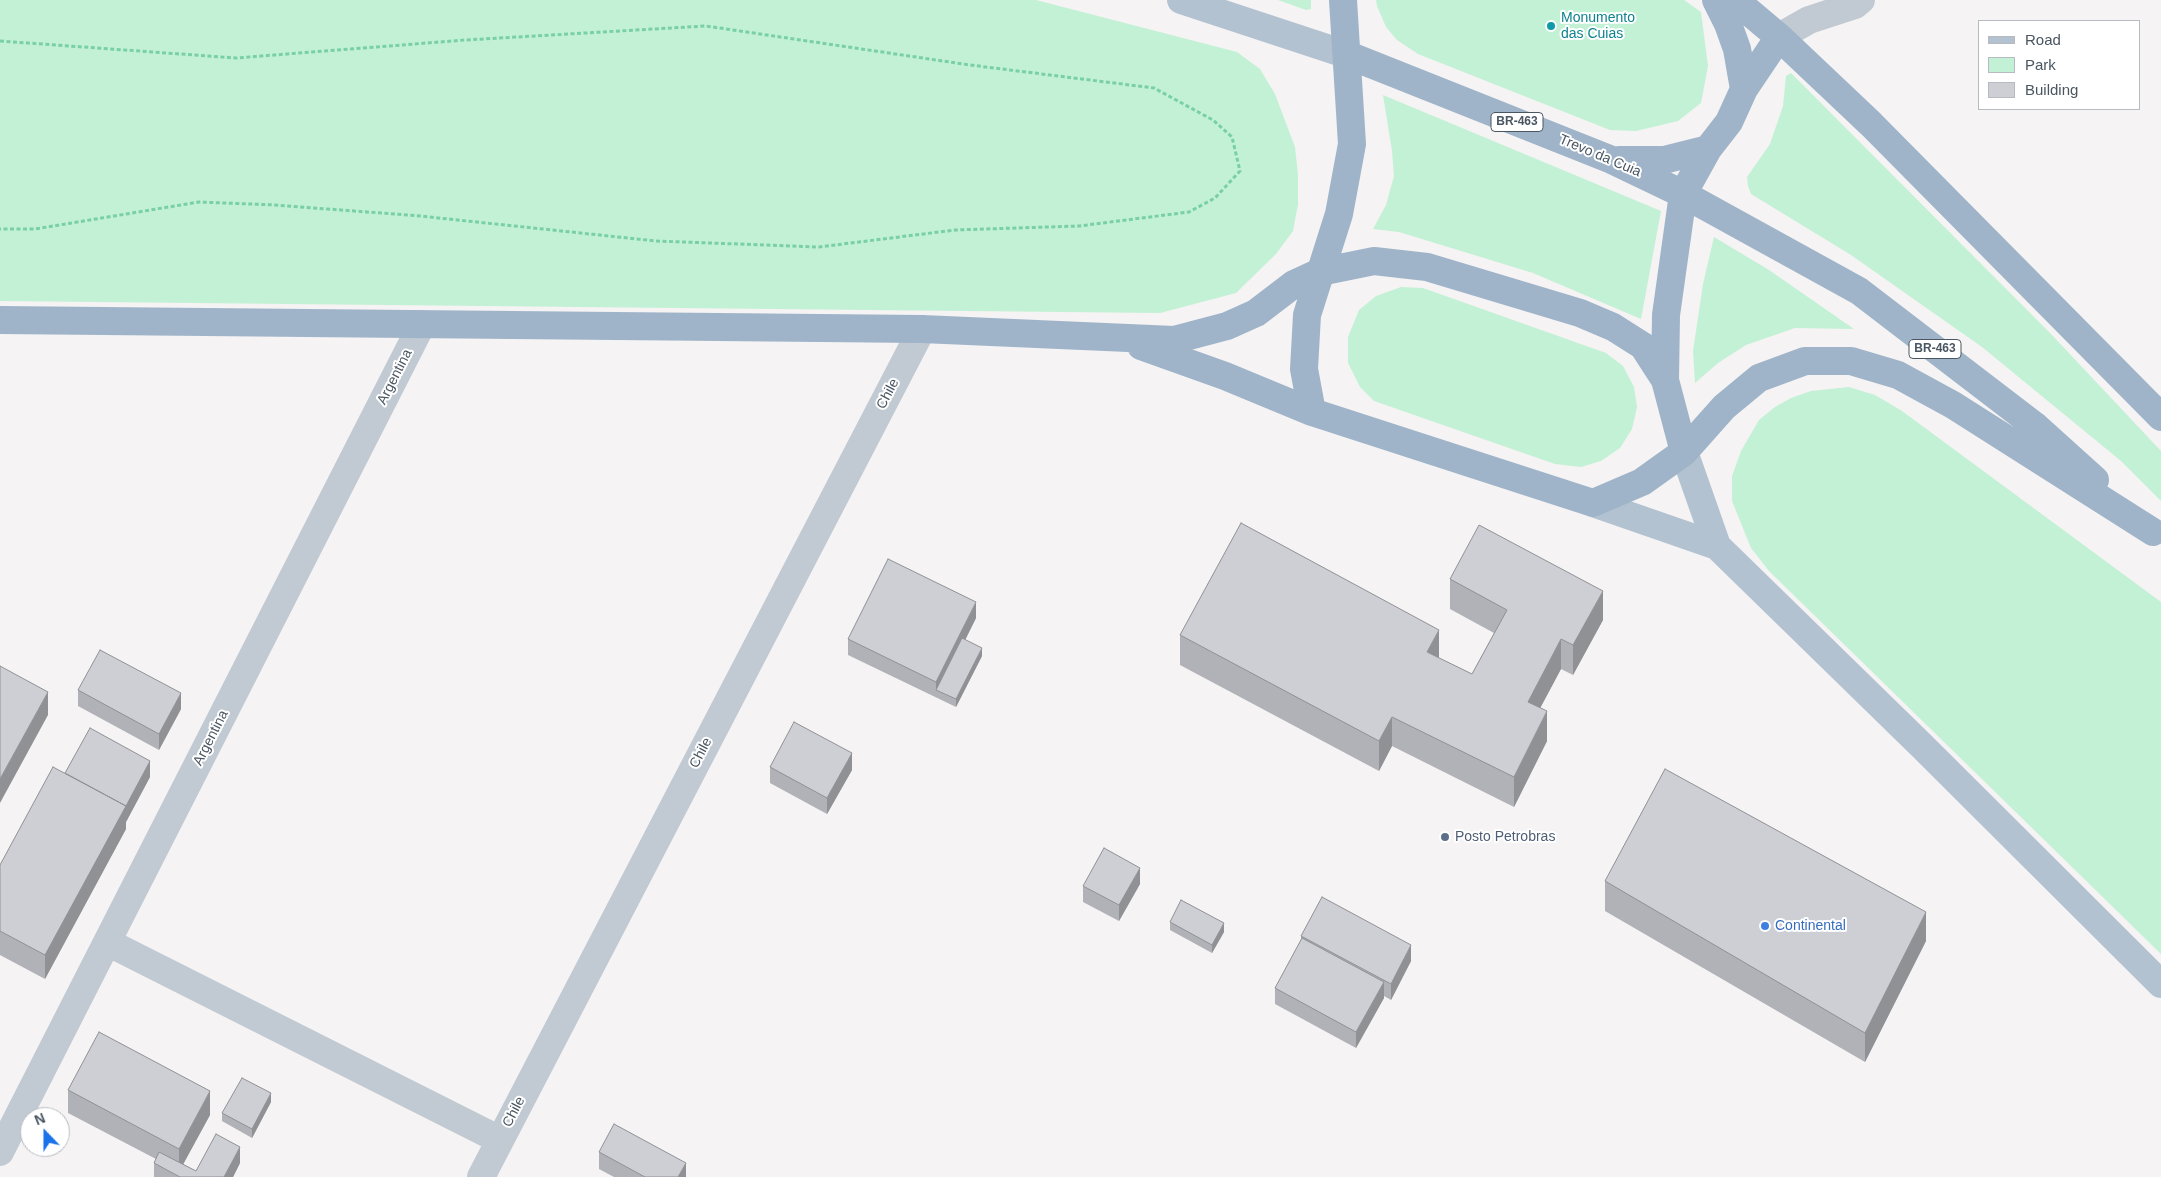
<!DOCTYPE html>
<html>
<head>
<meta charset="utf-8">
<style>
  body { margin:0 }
  #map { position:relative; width:2161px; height:1177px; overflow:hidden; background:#f5f3f3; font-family:Arial,sans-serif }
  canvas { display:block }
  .legend { position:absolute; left:1978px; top:20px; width:162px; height:90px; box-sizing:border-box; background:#fff; border:1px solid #b7bbc0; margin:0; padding:6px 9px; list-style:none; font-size:15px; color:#4a5661 }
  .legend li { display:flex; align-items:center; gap:10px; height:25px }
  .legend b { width:25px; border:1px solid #b7bbc0 }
  .north { position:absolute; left:20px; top:1107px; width:50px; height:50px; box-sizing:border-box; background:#fff; border:1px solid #b7bbc0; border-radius:50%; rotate:338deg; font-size:14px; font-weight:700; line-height:20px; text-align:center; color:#4a5661 }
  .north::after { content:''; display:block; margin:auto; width:18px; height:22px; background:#1a73e8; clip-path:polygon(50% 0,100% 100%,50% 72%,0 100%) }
</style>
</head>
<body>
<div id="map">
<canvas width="2161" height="1177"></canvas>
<ul class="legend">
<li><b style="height:6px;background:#b3c2d1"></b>Road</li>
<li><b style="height:14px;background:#c3f1d5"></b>Park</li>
<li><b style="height:14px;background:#cdcfd5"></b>Building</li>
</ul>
<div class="north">N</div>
</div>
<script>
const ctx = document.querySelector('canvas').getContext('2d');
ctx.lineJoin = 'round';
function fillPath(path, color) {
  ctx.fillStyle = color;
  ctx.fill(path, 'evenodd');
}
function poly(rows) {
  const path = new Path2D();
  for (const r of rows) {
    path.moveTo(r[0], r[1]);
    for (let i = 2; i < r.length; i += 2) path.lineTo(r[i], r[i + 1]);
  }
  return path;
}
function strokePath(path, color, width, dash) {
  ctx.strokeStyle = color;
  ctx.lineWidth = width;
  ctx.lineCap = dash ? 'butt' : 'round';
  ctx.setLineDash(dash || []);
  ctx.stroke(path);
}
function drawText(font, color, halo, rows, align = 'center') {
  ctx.font = font + ' Arial,sans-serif';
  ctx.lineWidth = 4;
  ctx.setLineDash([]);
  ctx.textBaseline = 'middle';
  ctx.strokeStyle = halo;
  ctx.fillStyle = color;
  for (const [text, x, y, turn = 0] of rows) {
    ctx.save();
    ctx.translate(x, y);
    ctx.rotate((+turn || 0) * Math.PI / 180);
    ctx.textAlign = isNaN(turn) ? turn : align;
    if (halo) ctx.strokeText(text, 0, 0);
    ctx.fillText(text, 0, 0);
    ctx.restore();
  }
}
fillPath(poly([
  [0,0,1036,0,1237,52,1260,69,1275,94,1295,147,1298,175,1298,204,1293,231,1276,254,1236,293,1160,313,0,301],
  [1278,0,1311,0,1311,9,1306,10],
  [1376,0,1684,0,1701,12,1708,66,1701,103,1678,121,1636,131,1610,130,1418,54,1397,40,1386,27,1377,6],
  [1791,73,2051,334,2161,451,2161,501,2121,461,1982,347,1851,255,1751,194,1748,186,1747,177,1770,144,1783,106,1786,76],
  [1383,95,1661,211,1641,319,1533,273,1399,232,1373,229,1386,205,1394,176,1392,151],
  [1714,237,1769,270,1854,329,1795,328,1746,345,1718,363,1695,383,1693,351,1703,284],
  [1401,287,1423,288,1606,353,1623,366,1634,387,1637,407,1632,429,1620,448,1601,461,1581,467,1555,464,1374,401,1360,387,1348,363,1348,337,1359,310,1376,296],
  [1849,387,1875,395,1902,411,2161,602,2161,954,1769,571,1751,548,1732,501,1732,476,1741,451,1759,420,1775,407,1791,398,1811,391]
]), '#c3f1d5');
strokePath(poly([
  [0,41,236,58,465,40,706,26,970,65,1154,88,1213,120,1232,137,1240,171,1215,198,1189,212,1079,226,955,230,819,247,656,241,420,216,275,205,199,202,35,229,0,229]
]), '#7ad0a6', 3, [4, 2.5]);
strokePath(poly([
  [107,942,500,1140],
  [0,1152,422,324],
  [481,1177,922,329]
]), '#c1cad2', 28);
strokePath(poly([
  [1779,37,1809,20,1855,5,1861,0]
]), '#c1cad2', 28);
strokePath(poly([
  [1181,0,1348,55],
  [1684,452,1717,546],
  [1593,503,1717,546,1923,747,2161,984]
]), '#b3c2d1', 28);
strokePath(poly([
  [1716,0,1728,24,1737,49,1744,89],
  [1735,0,1779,37,1871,124,2161,417],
  [1348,55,1612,160,1683,194,1859,291,2034,425,2095,480],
  [1619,160,1664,160,1708,149],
  [0,320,922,329,1174,340,1227,326,1256,313,1294,284,1320,272,1374,261,1427,267,1580,313,1613,327,1643,346,1665,380,1684,452],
  [1141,346,1225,376,1312,412,1593,503,1642,482,1684,452,1724,407,1759,378,1805,361,1851,361,1898,375,1953,405,2153,532],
  [1665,380,1666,315,1683,194,1708,149,1729,122,1744,89,1779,37],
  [1312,412,1304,369,1307,315,1339,214,1352,144,1343,0]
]), '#9fb4c9', 28);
fillPath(poly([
  [1450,579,1603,620,1573,675,1561,669,1540,708,1547,741,1514,807,1392,746,1379,771,1180,665,1180,635,1439,658,1472,674,1494,633,1450,609],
  [976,618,965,640,982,656,956,707,848,655,848,639],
  [78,690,181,709,159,750,78,706],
  [770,767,852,770,827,814,770,783],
  [65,773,150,777,126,822,126,829,45,979,0,955,0,865],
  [1605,881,1926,941,1865,1062,1605,911],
  [1140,884,1119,921,1083,902,1083,886],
  [1170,922,1224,932,1212,953,1170,930],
  [1301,936,1411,961,1391,1000,1384,996,1384,998,1356,1048,1275,1004,1275,988,1301,940],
  [68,1090,210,1115,183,1164,196,1171,240,1163,233,1177,154,1177,154,1163,156,1159,68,1113],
  [271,1102,252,1138,222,1121,222,1113],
  [599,1152,686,1177,614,1177,599,1169]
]), '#b0b2b7');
fillPath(poly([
  [1603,591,1603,620,1573,675,1573,645],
  [976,602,976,618,940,691,936,690,936,682],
  [1439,630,1439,659,1427,652],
  [1561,639,1561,669,1528,731,1528,702],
  [982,648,982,656,956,707,956,699],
  [48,692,48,715,0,803,0,779],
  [181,693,181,709,159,750,159,734],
  [1547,711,1547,741,1514,807,1514,777],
  [1392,717,1392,746,1379,771,1379,741],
  [852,753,852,770,827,814,827,798],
  [150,761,150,777,126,822,126,829,45,979,45,955],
  [1140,868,1140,884,1119,921,1119,905],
  [1926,912,1926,941,1865,1062,1865,1033],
  [1224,923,1224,932,1212,953,1212,945],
  [1411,945,1411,961,1391,1000,1391,984],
  [1384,982,1384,998,1356,1048,1356,1032],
  [210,1091,210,1115,179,1172,179,1149],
  [271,1093,271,1102,252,1138,252,1129],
  [240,1147,240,1163,233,1177,224,1177],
  [686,1163,686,1177,678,1177]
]), '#909195');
const building = poly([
  [1241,523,1439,630,1427,652,1472,674,1507,610,1450,579,1479,525,1603,591,1573,645,1561,639,1528,702,1547,711,1514,777,1392,717,1379,741,1180,635,1241,523],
  [888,559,976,602,936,682,848,639,888,559],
  [962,638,982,648,956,699,936,690,962,638],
  [100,650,181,693,159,734,78,690,100,650],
  [0,666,48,692,0,779,0,666],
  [794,722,852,753,827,798,770,767,794,722],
  [90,728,150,761,126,806,65,773,90,728],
  [53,767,126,806,45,955,0,931,0,865,53,767],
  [1665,769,1926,912,1865,1033,1605,881,1665,769],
  [1104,848,1140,868,1119,905,1083,886,1104,848],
  [1322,897,1411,945,1391,984,1301,936,1322,897],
  [1181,900,1224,923,1212,945,1170,922,1181,900],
  [1302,938,1384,982,1356,1032,1275,988,1302,938],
  [99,1032,210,1091,179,1149,68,1090,99,1032],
  [242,1078,271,1093,252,1129,222,1113,242,1078],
  [614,1124,686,1163,678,1177,645,1177,599,1152,614,1124],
  [216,1134,240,1147,224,1177,180,1177,154,1163,159,1152,196,1171,216,1134]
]);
fillPath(building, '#cdcfd5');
strokePath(building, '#909195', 1);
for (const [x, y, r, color] of [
  [1551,26,5,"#0f9aa8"],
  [1445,837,5,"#5c6f8a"],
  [1765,926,5,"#3f7fe0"]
]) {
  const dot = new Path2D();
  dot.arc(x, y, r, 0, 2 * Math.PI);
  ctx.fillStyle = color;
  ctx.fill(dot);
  strokePath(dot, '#fff', 2);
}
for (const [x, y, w] of [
  [1517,122,52],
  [1935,349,52]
]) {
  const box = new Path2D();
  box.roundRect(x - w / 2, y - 9.5, w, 19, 4);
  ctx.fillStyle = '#fff';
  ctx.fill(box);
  strokePath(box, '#4a5661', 1);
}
drawText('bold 12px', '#4a5661', null, [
  ["BR-463",1517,122],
  ["BR-463",1935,349]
]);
drawText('14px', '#0d838f', '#fff', [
  ["Monumento",1561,18],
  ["das Cuias",1561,34]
], 'left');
drawText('14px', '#4a5661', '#fff', [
  ["Trevo da Cuia",1600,156,23],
  ["Argentina",395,377,-63],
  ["Chile",888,394,-62],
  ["Argentina",211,738,-63],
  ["Chile",701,753,-62],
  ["Chile",514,1112,-62]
]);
drawText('14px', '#4e5e75', '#fff', [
  ["Posto Petrobras",1455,837]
], 'left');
drawText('14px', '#366cbe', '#fff', [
  ["Continental",1775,926]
], 'left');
</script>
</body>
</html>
